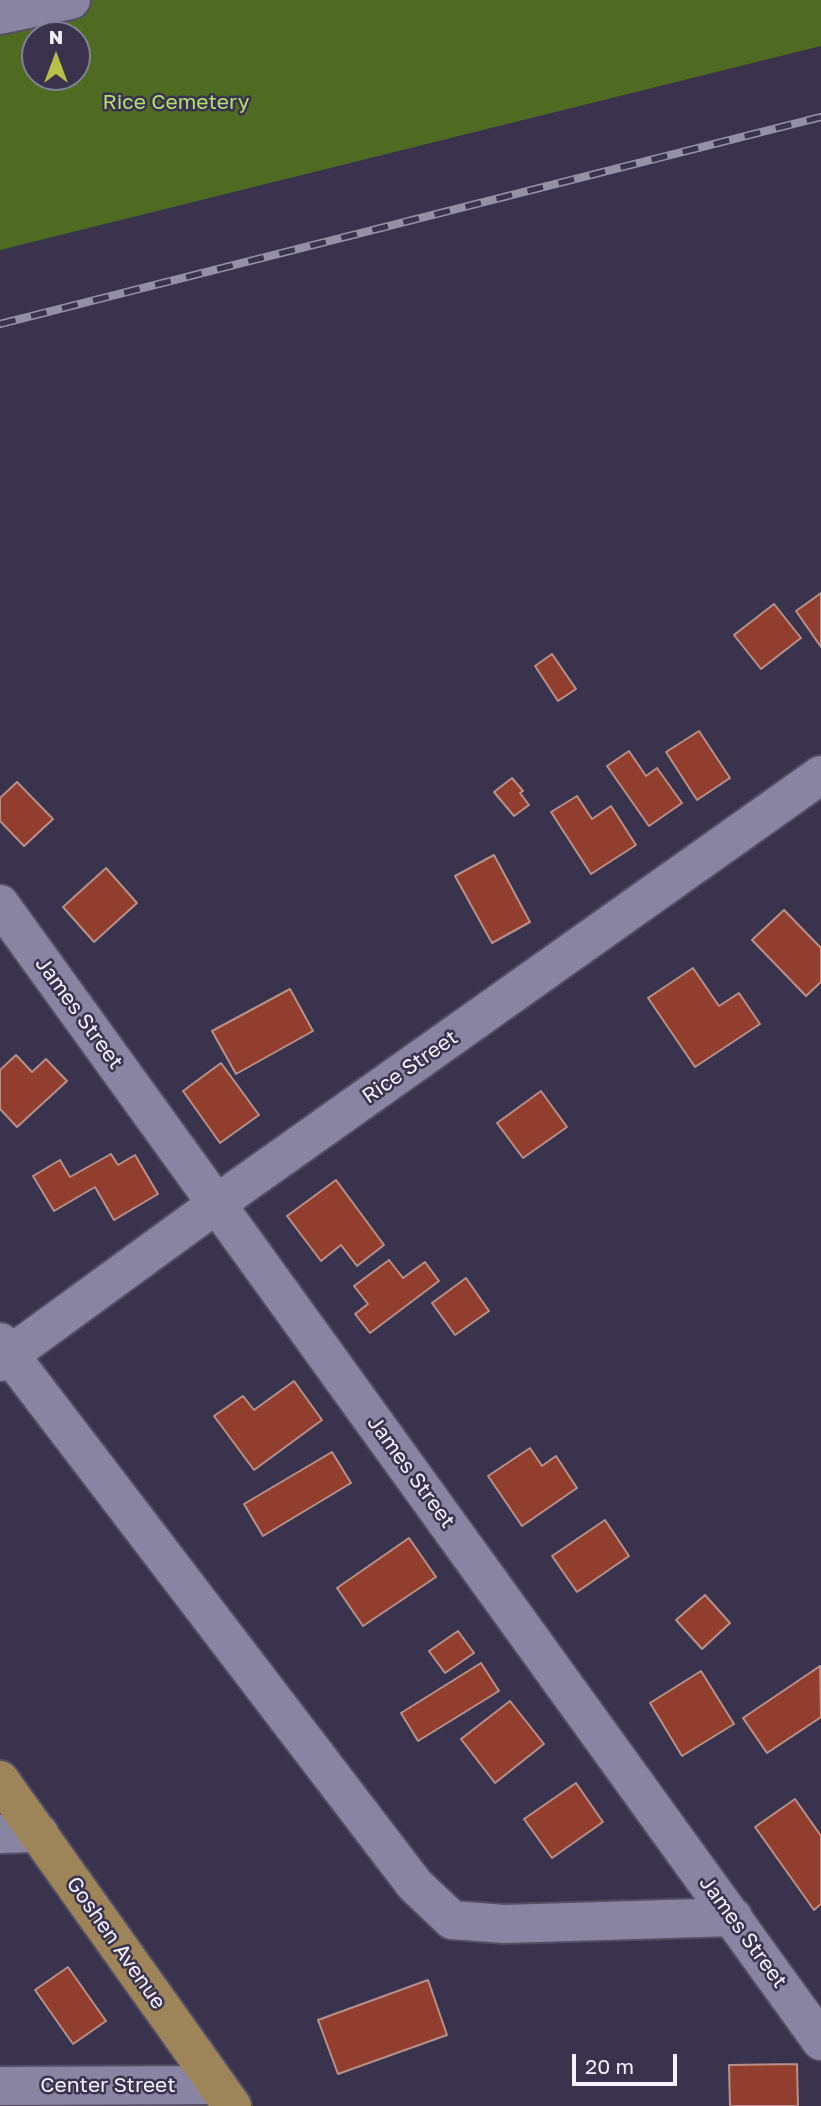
<!DOCTYPE html>
<html>
<head>
<meta charset="utf-8">
<style>
  body { margin:0 }
  #map { position:relative; width:821px; height:2106px; overflow:hidden; background:#39334e; font-family:"Golos Text",sans-serif }
  canvas { display:block }
  .north { position:absolute; left:21px; top:21px; width:70px; height:70px; box-sizing:border-box; background:#39334e; border:2px solid #837f95; border-radius:50%; rotate:0deg; font-size:19px; font-weight:700; line-height:28px; text-align:center; color:#f3f1ff }
  .north::after { content:''; display:block; margin:auto; width:24px; height:32px; background:#b8c147; clip-path:polygon(50% 0,100% 100%,50% 72%,0 100%) }
  .scale { position:absolute; left:572px; top:2054px; width:105px; height:32px; box-sizing:border-box; border:4px solid #f3f1ff; border-top:0; padding-left:9px; font-size:21px; line-height:24px; white-space:nowrap; color:#f3f1ff; -webkit-text-stroke:5px #39334e; paint-order:stroke }
</style>
</head>
<body>
<div id="map">
<canvas width="821" height="2106"></canvas>
<div class="north">N</div>
<div class="scale">20 m</div>
</div>
<script>
const ctx = document.querySelector('canvas').getContext('2d');
ctx.lineJoin = 'round';
function fillPath(path, color) {
  ctx.fillStyle = color;
  ctx.fill(path, 'evenodd');
}
function poly(rows) {
  const path = new Path2D();
  for (const r of rows) {
    path.moveTo(r[0], r[1]);
    for (let i = 2; i < r.length; i += 2) path.lineTo(r[i], r[i + 1]);
  }
  return path;
}
function strokePath(path, color, width, dash) {
  ctx.strokeStyle = color;
  ctx.lineWidth = width;
  ctx.lineCap = dash ? 'butt' : 'round';
  ctx.setLineDash(dash || []);
  ctx.stroke(path);
}
function drawText(font, color, halo, rows, align = 'center') {
  ctx.font = font + ' "Golos Text",sans-serif';
  ctx.lineWidth = 5;
  ctx.setLineDash([]);
  ctx.textBaseline = 'middle';
  ctx.strokeStyle = halo;
  ctx.fillStyle = color;
  for (const [text, x, y, turn = 0] of rows) {
    ctx.save();
    ctx.translate(x, y);
    ctx.rotate((+turn || 0) * Math.PI / 180);
    ctx.textAlign = isNaN(turn) ? turn : align;
    if (halo) ctx.strokeText(text, 0, 0);
    ctx.fillText(text, 0, 0);
    ctx.restore();
  }
}
fillPath(poly([
  [0,0,821,0,821,46,0,250],
  [35,35,77,35,77,77,35,77]
]), '#4f6b21');
const building = poly([
  [821,593,821,647,796,611,821,593],
  [774,604,801,638,761,669,734,635,774,604],
  [552,654,576,689,558,701,535,666,552,654],
  [699,731,730,778,697,800,666,752,699,731],
  [629,751,646,776,657,768,682,803,649,826,607,766,629,751],
  [512,778,523,791,520,793,529,805,514,816,494,792,512,778],
  [17,782,53,819,24,846,0,821,0,798,17,782],
  [577,796,592,819,611,806,636,845,591,874,551,812,577,796],
  [494,855,530,922,492,943,455,876,494,855],
  [106,868,137,903,94,942,63,907,106,868],
  [784,910,821,948,821,982,806,996,752,940,784,910],
  [693,968,719,1006,739,993,760,1024,695,1067,648,998,693,968],
  [290,989,313,1031,236,1074,212,1031,290,989],
  [16,1055,32,1072,46,1059,67,1081,17,1127,0,1109,0,1070,16,1055],
  [221,1063,259,1115,220,1143,183,1091,221,1063],
  [541,1091,567,1127,523,1158,497,1123,541,1091],
  [111,1154,118,1165,135,1155,158,1194,114,1220,95,1187,54,1211,33,1176,60,1160,70,1177,111,1154],
  [336,1180,384,1245,357,1266,341,1245,321,1261,287,1216,336,1180],
  [389,1260,403,1278,425,1262,439,1281,370,1333,355,1314,368,1304,354,1286,389,1260],
  [466,1278,489,1311,455,1335,432,1303,466,1278],
  [294,1381,322,1420,254,1470,214,1416,243,1396,254,1410,294,1381],
  [530,1448,542,1466,556,1456,577,1488,522,1526,488,1476,530,1448],
  [332,1452,351,1483,263,1536,244,1504,332,1452],
  [605,1520,629,1556,577,1592,552,1556,605,1520],
  [409,1538,436,1577,363,1626,337,1588,409,1538],
  [705,1595,730,1623,702,1649,676,1620,705,1595],
  [458,1631,474,1653,445,1673,429,1651,458,1631],
  [481,1663,499,1691,418,1741,401,1713,481,1663],
  [820,1666,821,1717,767,1753,743,1718,820,1666],
  [701,1671,734,1724,682,1756,650,1703,701,1671],
  [510,1701,544,1744,495,1783,461,1739,510,1701],
  [576,1783,603,1822,552,1858,524,1819,576,1783],
  [795,1799,821,1836,821,1904,814,1910,755,1827,795,1799],
  [68,1967,106,2021,73,2044,35,1990,68,1967],
  [428,1980,447,2035,338,2074,318,2020,428,1980],
  [797,2064,798,2106,730,2106,729,2065,797,2064]
]);
fillPath(building, '#923e2e');
strokePath(building, '#b79189', 2);
const minor = poly([
  [0,15,71,0],
  [0,904,821,2041],
  [0,1342,415,1885,452,1920,504,1924,733,1917],
  [0,1362,240,1187,821,775],
  [0,1834,39,1833],
  [0,2086,216,2085]
]);
const major = poly([
  [0,1780,232,2106]
]);
strokePath(minor, '#534e64', 42);
strokePath(major, '#534e64', 42);
strokePath(minor, '#8a84a3', 38);
strokePath(major, '#9e8459', 38);
const rail = poly([
  [0,324,821,117]
]);
strokePath(rail, '#9490a5', 8);
strokePath(rail, '#39334e', 5, [16]);
drawText('21px', '#b2df72', '#39334e', [
  ["Rice Cemetery",176,102]
]);
drawText('21px', '#f3f1ff', '#39334e', [
  ["James Street",79,1013,54],
  ["Rice Street",410,1067,-35],
  ["James Street",411,1472,54],
  ["James Street",743,1932,54],
  ["Goshen Avenue",116,1943,55],
  ["Center Street",108,2085]
]);
</script>
</body>
</html>
